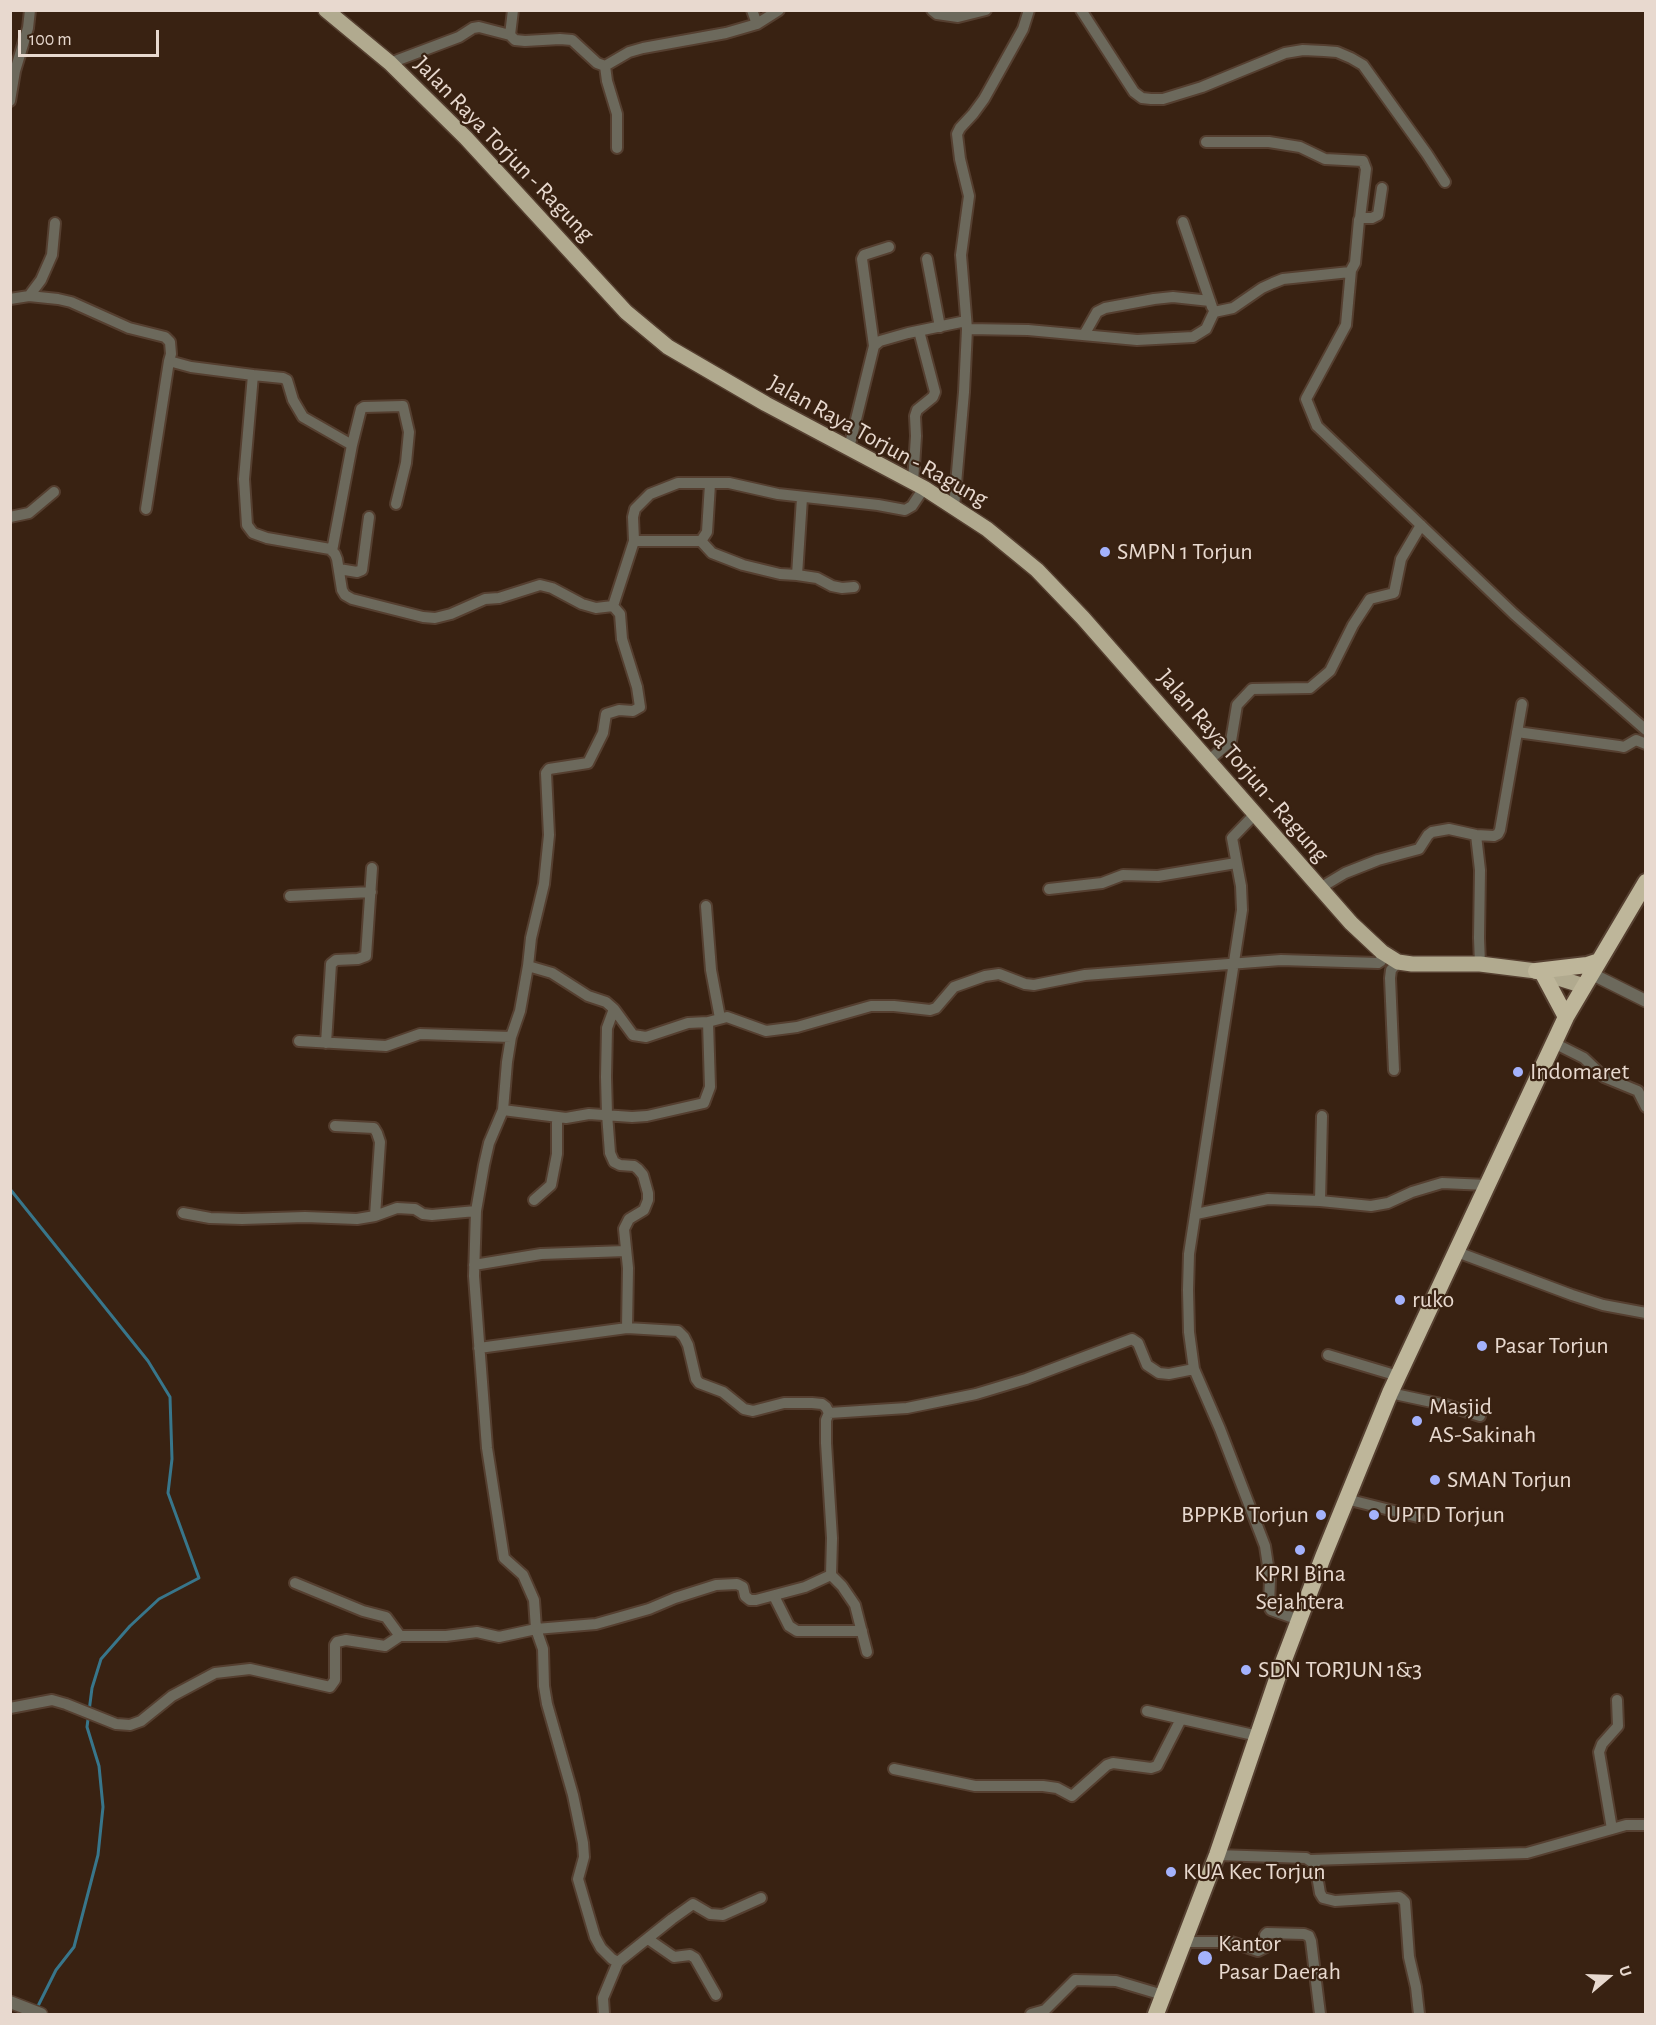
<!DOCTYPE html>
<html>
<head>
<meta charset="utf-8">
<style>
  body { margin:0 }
  #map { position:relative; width:1656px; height:2025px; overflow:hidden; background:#392212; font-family:"Alegreya Sans",sans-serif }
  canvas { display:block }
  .frame { position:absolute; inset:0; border:12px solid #e8d9cf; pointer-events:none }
  .north { position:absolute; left:1578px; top:1947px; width:60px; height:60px; -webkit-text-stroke:4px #392212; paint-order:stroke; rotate:71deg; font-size:16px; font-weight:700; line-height:24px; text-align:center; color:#e8d9cf }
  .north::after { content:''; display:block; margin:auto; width:21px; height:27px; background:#e8d9cf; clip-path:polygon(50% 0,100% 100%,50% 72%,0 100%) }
  .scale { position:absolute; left:18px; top:30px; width:141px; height:27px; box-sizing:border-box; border:3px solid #e8d9cf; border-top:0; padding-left:8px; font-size:18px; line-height:21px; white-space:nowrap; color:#e8d9cf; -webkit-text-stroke:4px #392212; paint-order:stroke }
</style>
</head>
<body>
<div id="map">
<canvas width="1656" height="2025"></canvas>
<div class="frame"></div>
<div class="north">U</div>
<div class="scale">100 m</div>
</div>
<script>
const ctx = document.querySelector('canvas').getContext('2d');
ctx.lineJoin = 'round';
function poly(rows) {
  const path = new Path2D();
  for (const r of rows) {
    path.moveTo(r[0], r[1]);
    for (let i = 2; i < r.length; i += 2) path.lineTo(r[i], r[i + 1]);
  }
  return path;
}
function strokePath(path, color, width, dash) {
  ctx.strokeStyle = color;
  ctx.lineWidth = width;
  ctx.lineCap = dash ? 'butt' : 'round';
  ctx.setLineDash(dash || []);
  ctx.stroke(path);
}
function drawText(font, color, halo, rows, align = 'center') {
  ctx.font = font + ' "Alegreya Sans",sans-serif';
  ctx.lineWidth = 4.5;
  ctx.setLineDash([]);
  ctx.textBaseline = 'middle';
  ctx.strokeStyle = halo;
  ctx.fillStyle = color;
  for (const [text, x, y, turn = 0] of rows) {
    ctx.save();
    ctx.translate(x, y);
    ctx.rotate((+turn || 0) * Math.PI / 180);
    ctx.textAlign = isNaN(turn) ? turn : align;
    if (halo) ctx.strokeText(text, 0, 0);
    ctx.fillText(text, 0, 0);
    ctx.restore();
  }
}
strokePath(poly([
  [10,1189,148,1361,170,1397,172,1459,168,1493,199,1578,159,1599,130,1626,101,1659,92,1688,87,1727,99,1766,103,1807,98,1855,74,1947,56,1970,36,2010]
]), '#38768b', 3);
const minor = poly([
  [752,10,757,24],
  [932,10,937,14,958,17,986,10],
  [1081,10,1134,92,1142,98,1151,99,1163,99,1202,87,1285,53,1303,50,1324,51,1337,52,1351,58,1363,65,1427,154,1445,182],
  [510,35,513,10],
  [390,63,459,37,473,28,479,27,510,35,515,40,525,41,560,39,572,40,597,63,605,66,629,52,643,48,726,33,757,24,779,10],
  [605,66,607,81,617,114,617,148],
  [10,101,15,71,28,28,30,10],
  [1206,142,1269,142,1300,147,1325,159,1363,161,1366,169,1360,218],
  [1183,222,1212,307],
  [927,259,940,327],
  [1351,270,1346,325,1306,399,1317,426,1514,614,1646,730],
  [29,296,41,280,52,255,55,223],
  [10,299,29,296,58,299,71,302,129,328,165,337,170,342,171,354,169,361,191,367,253,375,244,479,247,525,253,533,267,538,330,549,335,554,337,559,342,590,345,595,352,599,423,617,435,618,451,614,485,599,499,598,540,585,552,588,582,604,596,608,613,606],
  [967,329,1028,330,1137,340,1193,337,1206,329,1214,312,1233,308,1262,288,1273,283,1283,279,1350,272,1355,263,1359,220,1360,218,1372,218,1378,215,1382,188],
  [1084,335,1097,312,1105,308,1154,299,1173,297,1210,301],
  [874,346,862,259,864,255,889,247],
  [253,375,283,378,287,380,293,400,303,417,352,445],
  [849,448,874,346,880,341,908,333,966,321],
  [913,482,916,436,915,416,917,410,933,397,935,392,919,331],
  [802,498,797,575,817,578,832,586,842,588,854,587],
  [954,507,964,392,967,329,961,255,969,196,960,159,957,134,960,128,973,114,984,99,1023,29,1029,10],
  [146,509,169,361],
  [10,517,29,513,54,492],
  [634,541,701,541,707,532,710,484],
  [701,541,712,553,743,565,780,574,797,575],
  [332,551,352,445,361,409,364,407,403,406,409,432,406,463,396,504],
  [339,569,357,572,362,570,369,517],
  [1517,732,1619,746,1624,747,1636,740,1646,744],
  [1208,761,1231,741,1237,705,1252,689,1310,688,1330,671,1353,625,1370,599,1394,593,1401,559,1421,525],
  [1255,814,1232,838,1241,886,1242,910,1189,1254,1188,1290,1189,1332,1194,1369,1220,1429,1265,1546,1270,1579,1269,1606,1271,1610,1299,1620],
  [1476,835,1480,870,1479,938,1480,964],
  [1320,888,1345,873,1378,860,1419,849,1428,835,1432,832,1449,829,1476,835,1494,836,1498,834,1500,830,1522,704],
  [1049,889,1102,883,1123,875,1158,876,1236,863],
  [290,896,371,892],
  [706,906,711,970,720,1018],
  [528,966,552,973,588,996,606,1002,614,1009,633,1035,646,1037,688,1023,708,1022,727,1017,766,1031,797,1027,871,1006,894,1006,930,1010,936,1008,954,987,985,976,999,974,1025,984,1034,985,1085,975,1281,960,1378,963,1381,961,1382,952],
  [299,1041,386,1046,420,1034,511,1037],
  [326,1043,331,964,336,960,358,959,366,956,372,868],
  [1554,1043,1584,1058,1604,1077,1638,1091,1646,1107],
  [1394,1070,1390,978,1391,970,1398,962],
  [503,1110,566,1118,589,1114,632,1117,647,1116,704,1103,710,1087,708,1022],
  [335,1126,374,1128,377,1133,380,1142,375,1216],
  [534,1200,551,1185,557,1154,557,1117],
  [1320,1201,1322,1116],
  [183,1213,210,1218,242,1219,305,1217,357,1219,375,1216,397,1208,415,1209,423,1214,432,1215,476,1211],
  [1196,1214,1268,1199,1320,1201,1371,1206,1388,1203,1412,1192,1442,1183,1487,1185],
  [1457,1252,1572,1295,1603,1305,1646,1313],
  [474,1265,541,1254,626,1251],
  [627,1328,678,1331,684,1337,688,1345,696,1379,699,1383,723,1392,744,1409,753,1411,784,1403,812,1403,822,1404,826,1407,829,1413],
  [479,1348,627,1328,628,1268,624,1229,629,1219,644,1210,648,1200,648,1193,643,1175,638,1169,634,1166,620,1165,614,1162,610,1153,607,1114,606,1077,607,1028,614,1009],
  [1328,1355,1398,1376],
  [1390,1393,1446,1405,1480,1416],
  [1346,1499,1418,1517],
  [831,1575,842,1586,855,1605,867,1652],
  [295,1583,363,1611,386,1617,400,1636],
  [774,1596,789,1626,797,1631,862,1631],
  [1617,1700,1618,1726,1602,1744,1599,1752,1612,1829,1626,1825,1646,1825],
  [10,1708,52,1700,66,1704,116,1724,130,1725,141,1721,172,1696,215,1673,250,1669,330,1687,335,1680,335,1645,337,1642,346,1640,385,1646,400,1636,446,1636,477,1632,499,1637,536,1629,596,1624,649,1609,675,1598,716,1585,737,1584,743,1587,745,1596,750,1600,756,1600,805,1587,831,1575,832,1538,826,1443,826,1420,829,1413,907,1408,976,1394,1026,1379,1132,1339,1138,1343,1147,1365,1159,1373,1169,1374,1194,1369],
  [1147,1711,1258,1736],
  [894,1769,975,1786,1043,1786,1057,1788,1072,1796,1107,1765,1113,1763,1151,1768,1157,1766,1181,1719],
  [1217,1855,1306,1858,1315,1864,1320,1893,1323,1898,1335,1901,1399,1897,1402,1899,1405,1902,1409,1957,1416,1987,1419,2014],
  [1311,1860,1527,1853,1612,1829],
  [648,1939,674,1957,690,1955,695,1958,716,1995],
  [1184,1942,1231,1942,1258,1951,1266,1947,1265,1935,1267,1933,1304,1934,1309,1936,1311,1941,1320,2014],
  [618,1962,672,1919,693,1904,710,1914,723,1915,761,1898],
  [604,2014,603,1998,618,1962,612,1959,601,1948,595,1937,578,1879,584,1857,583,1843,573,1795,547,1704,544,1686,543,1649,536,1629,534,1600,523,1575,504,1558,487,1448,474,1276,476,1211,484,1165,489,1143,503,1110,507,1062,511,1037,520,1011,528,966,531,938,544,884,549,835,546,773,549,769,588,763,603,733,606,714,619,710,633,711,640,707,637,687,622,639,620,614,613,606,634,541,633,517,635,509,650,494,678,483,729,483,778,494,878,505,905,510,912,506,924,488],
  [1031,2014,1045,2010,1075,1980,1116,1981,1163,1995]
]);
const tertiary = poly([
  [1592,974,1646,1001],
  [10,2002,41,2014]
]);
const primary = poly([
  [326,10,390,63,466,138,626,312,668,347,766,404,924,488,987,529,1037,570,1083,618,1351,923,1382,952,1398,962,1412,964,1480,964,1536,971,1584,986]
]);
const trunk = poly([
  [1536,971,1587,965,1599,961],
  [1542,972,1566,1017],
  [1156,2014,1217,1855,1279,1673,1323,1557,1390,1393,1566,1017,1646,882]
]);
strokePath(minor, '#553f30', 14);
strokePath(tertiary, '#553f30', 15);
strokePath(primary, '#553f30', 18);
strokePath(trunk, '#553f30', 20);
strokePath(minor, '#6c695c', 10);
strokePath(tertiary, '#6c695c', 12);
strokePath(primary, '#b1aa8f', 15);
strokePath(trunk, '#beb69a', 16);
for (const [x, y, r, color] of [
  [1105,552,6,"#a4b2fc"],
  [1518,1072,6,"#a4b2fc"],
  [1400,1300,6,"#a4b2fc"],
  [1482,1346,6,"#a4b2fc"],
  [1417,1421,6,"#a4b2fc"],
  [1435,1480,6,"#a4b2fc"],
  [1321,1515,6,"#a4b2fc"],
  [1374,1515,6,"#a4b2fc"],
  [1300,1550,6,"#a4b2fc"],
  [1246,1670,6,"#a4b2fc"],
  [1171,1872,6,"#a4b2fc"],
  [1205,1958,8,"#a4b2fc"]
]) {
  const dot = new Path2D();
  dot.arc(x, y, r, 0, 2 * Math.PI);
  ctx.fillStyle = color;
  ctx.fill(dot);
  strokePath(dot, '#392212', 2);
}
drawText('24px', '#e8d9cf', '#392212', [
  ["Jalan Raya Torjun - Ragung",504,149,46],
  ["Jalan Raya Torjun - Ragung",878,441,29],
  ["Jalan Raya Torjun - Ragung",1243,766,49]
]);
drawText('24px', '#e8d9cf', '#392212', [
  ["SMPN 1 Torjun",1117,552],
  ["Indomaret",1530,1072],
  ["ruko",1412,1300],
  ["Pasar Torjun",1494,1346],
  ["Masjid",1429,1407],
  ["AS-Sakinah",1429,1435],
  ["SMAN Torjun",1447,1480],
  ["BPPKB Torjun",1309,1515,"right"],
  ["UPTD Torjun",1386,1515],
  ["KPRI Bina",1300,1574,"center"],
  ["Sejahtera",1300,1602,"center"],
  ["SDN TORJUN 1&3",1258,1670],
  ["KUA Kec Torjun",1183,1872],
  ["Kantor",1218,1944],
  ["Pasar Daerah",1218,1972]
], 'left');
</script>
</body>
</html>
